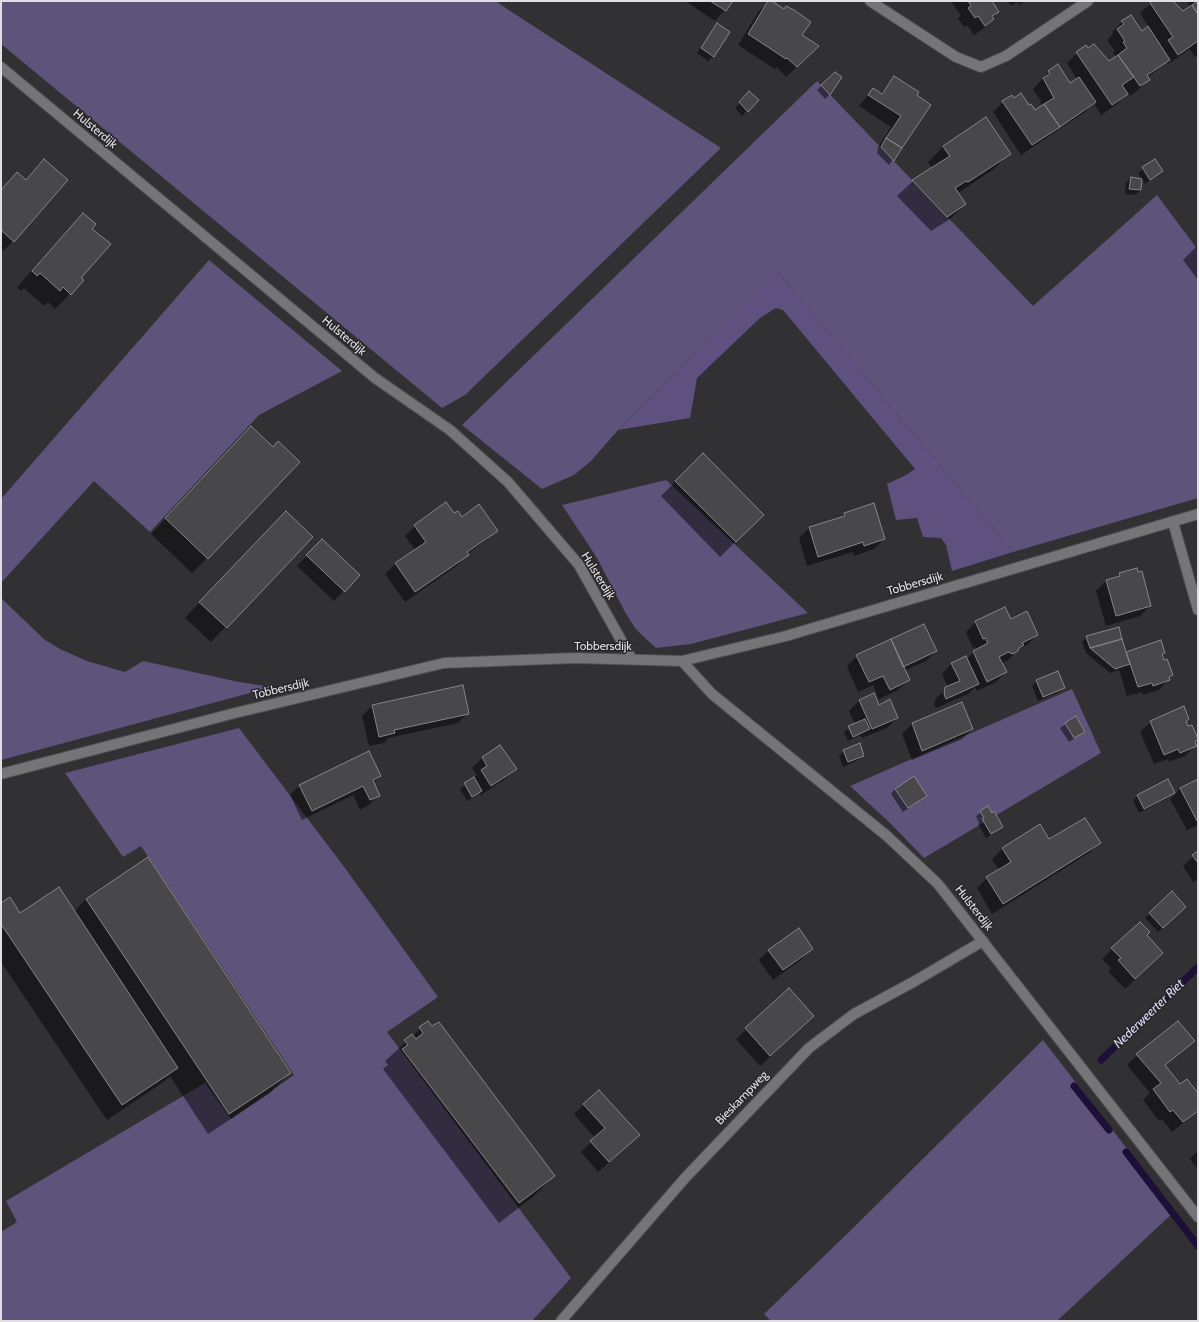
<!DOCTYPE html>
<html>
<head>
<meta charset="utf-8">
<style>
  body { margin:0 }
  #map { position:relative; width:1199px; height:1322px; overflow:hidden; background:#313033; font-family:Cabin,sans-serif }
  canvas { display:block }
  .frame { position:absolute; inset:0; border:2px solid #e0e0e2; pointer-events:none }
</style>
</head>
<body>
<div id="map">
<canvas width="1199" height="1322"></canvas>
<div class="frame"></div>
</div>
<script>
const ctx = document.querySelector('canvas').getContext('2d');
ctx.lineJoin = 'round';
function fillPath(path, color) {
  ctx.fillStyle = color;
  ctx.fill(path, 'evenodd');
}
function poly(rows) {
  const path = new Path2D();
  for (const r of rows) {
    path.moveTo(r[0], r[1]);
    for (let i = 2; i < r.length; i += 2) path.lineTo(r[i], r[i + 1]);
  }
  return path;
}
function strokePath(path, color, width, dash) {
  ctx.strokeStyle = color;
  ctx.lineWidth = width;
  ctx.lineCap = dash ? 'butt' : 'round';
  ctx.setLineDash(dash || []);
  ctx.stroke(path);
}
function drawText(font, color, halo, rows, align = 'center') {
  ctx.font = font + ' Cabin,sans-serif';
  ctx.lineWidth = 3;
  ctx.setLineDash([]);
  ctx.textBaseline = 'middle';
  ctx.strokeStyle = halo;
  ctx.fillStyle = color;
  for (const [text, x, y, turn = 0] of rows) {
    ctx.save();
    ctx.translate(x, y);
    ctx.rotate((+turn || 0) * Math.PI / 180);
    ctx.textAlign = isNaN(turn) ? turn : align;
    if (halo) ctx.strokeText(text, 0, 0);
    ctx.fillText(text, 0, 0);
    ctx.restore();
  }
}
fillPath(poly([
  [1,1,495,1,721,148,465,395,442,408,1,44],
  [817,81,1033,306,1157,195,1198,250,1198,498,1013,552,778,272,618,430,591,461,574,475,542,489,462,425],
  [209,260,342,371,259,415,150,532,94,481,1,583,1,499],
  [666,480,808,613,691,644,656,648,645,638,635,628,625,612,597,558,562,505],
  [1,598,45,640,60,649,87,661,125,672,143,661,239,682,272,687,1,760],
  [1072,689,1101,753,924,858,891,824,850,786],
  [239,728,345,868,438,997,387,1032,571,1278,532,1321,1,1321,1,1232,17,1222,6,1201,205,1083,231,1119,294,1075,141,846,123,857,65,773],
  [1043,1040,1175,1211,1057,1321,771,1321,764,1314,852,1229]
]), '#5e537b');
fillPath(poly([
  [778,272,1013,552,952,571,946,545,941,538,923,537,917,518,896,520,887,484,904,476,915,469,783,310,776,308,760,318,697,378,690,418,618,430]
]), '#5e5180');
fillPath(poly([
  [685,1,732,1,715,21],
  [770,1,801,35,818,46,786,77,777,67,775,69,738,45,759,11],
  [951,1,991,1,998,12,983,29,974,35,967,25,964,27,958,18,961,16],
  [1007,1,1025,1,1020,5,1018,2,1011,6],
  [1154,1,1172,1,1182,13,1190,8,1187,1,1198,1,1198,55,1195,57,1190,49,1168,64,1166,62,1147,78,1148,80,1138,90,1130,96,1128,93,1117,104,1101,115,1094,103,1085,112,1021,155,993,112,1003,102,1014,99,1035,112,1043,107,1040,102,1041,101,1033,89,1049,72,1070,84,1077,79,1067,63,1077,53,1109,62,1116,57,1113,53,1115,51,1107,40,1113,34,1112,32,1122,22,1142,32,1149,27,1140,13],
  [717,24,713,56,708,61,697,53],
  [835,73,830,94,825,99,817,90],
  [894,78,929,105,889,165,877,153,878,150,877,149,891,127,859,106,873,89,880,94],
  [745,97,757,100,742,116,735,108],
  [985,118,1009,153,994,169,958,193,965,204,950,219,931,231,897,196,913,181,932,168,928,162,943,147],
  [943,148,946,148,953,160,952,161],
  [1154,160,1162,171,1145,184,1138,173],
  [34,170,13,241,3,251,1,249,1,190,17,174,25,181],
  [1131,178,1140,190,1136,195,1125,194,1126,183],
  [83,214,91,229,80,278,70,294,55,309,48,302,44,306,24,288,21,291,17,287],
  [1198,245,1198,280,1183,260],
  [236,443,272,448,207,558,192,573,151,534],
  [703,454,762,515,720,557,661,496],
  [845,513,884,539,874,549,854,556,853,552,807,566,799,538,809,528,840,519],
  [454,515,496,531,486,541,467,554,458,565,405,602,385,574,395,564,415,550,405,536,415,526],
  [271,527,312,537,211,642,185,618],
  [322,540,359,575,334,601,297,566],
  [1119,574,1150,606,1140,616,1106,626,1096,591,1106,581,1115,579],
  [1011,620,1037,635,1027,645,1019,649,1007,661,1002,663,1006,672,996,682,977,691,975,687,968,694,936,708,934,704,936,698,948,687,942,674,952,663,967,659,976,650,975,647,973,648,966,632,976,622],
  [1087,637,1126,653,1164,653,1161,656,1172,675,1159,690,1143,695,1142,692,1127,696,1119,670,1110,673,1086,653,1082,642],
  [936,651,926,661,904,671,908,680,898,690,879,699,873,685,858,692,847,666,857,656],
  [1037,681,1064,688,1059,692,1038,701,1032,686],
  [873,694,879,706,897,718,887,728,862,738,860,735,848,741,844,732,855,724,849,711,859,701],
  [961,703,972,729,962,739,912,760,902,734,912,724],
  [372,706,468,713,458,723,388,738,384,743,369,746,362,716],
  [1075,718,1084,732,1069,742,1060,728],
  [1188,719,1185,722,1188,727,1191,726,1197,740,1195,743,1195,746,1185,756,1169,762,1168,759,1154,764,1140,732,1151,722],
  [500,746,516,769,505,779,481,795,479,793,467,801,460,789,477,775,472,768,482,758],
  [844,751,863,756,858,760,843,767,839,756],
  [380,776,373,783,379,795,369,805,360,810,353,795,302,820,290,795,300,785],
  [1198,780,1198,825,1187,830,1170,799,1180,789],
  [895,789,926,796,903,812,891,794],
  [1174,793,1169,797,1139,813,1133,800,1138,796],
  [987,808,1002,827,986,838,978,824,979,823,976,816],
  [1049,840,1099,843,1089,853,992,914,977,888,987,878,999,870,992,859,1002,849],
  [1198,852,1198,879,1193,882,1183,866],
  [1172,893,1185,907,1158,932,1145,918],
  [86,899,290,1073,270,1093,208,1134,170,1076,162,1083,107,1120,1,962,1,904,19,914,74,912],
  [812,948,802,959,773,980,759,960,769,950],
  [1112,949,1152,963,1125,989,1108,971,1111,968,1102,959],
  [789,989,803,1026,760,1066,736,1039],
  [428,1022,554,1176,534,1196,499,1223,383,1069,388,1065,385,1061],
  [1194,1041,1164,1066,1180,1086,1198,1095,1198,1111,1172,1132,1162,1119,1159,1121,1143,1100,1150,1093,1127,1065,1137,1055],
  [584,1104,629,1145,598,1172,581,1152,595,1138,574,1114],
  [1198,1150,1198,1167,1197,1168,1190,1159]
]), '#0007');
strokePath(poly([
  [1101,1060,1198,967],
  [1074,1086,1109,1130],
  [1126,1152,1198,1246]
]), '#1d0f37', 7);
const building = poly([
  [710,1,733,1,726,11,710,1],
  [768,1,772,1,784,9,786,6,794,10,811,22,802,35,819,46,797,67,787,58,786,59,748,34,768,1],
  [968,1,992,1,999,12,992,16,994,19,985,26,978,16,975,18,968,8,971,6,968,1],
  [1152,1,1173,1,1183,11,1192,5,1198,14,1198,41,1178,55,1168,40,1173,37,1150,3,1152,1],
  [1198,1,1198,14,1192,5,1198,1],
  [1131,15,1142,31,1148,26,1170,60,1147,75,1150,80,1140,86,1118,55,1127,48,1123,42,1125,41,1117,29,1124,24,1121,21,1131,15],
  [717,23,730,32,714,57,701,48,717,23],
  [1094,44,1109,61,1118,55,1134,77,1122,85,1128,94,1112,105,1076,52,1086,45,1088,48,1094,44],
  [1058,64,1070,83,1079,77,1096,102,1060,127,1044,104,1054,98,1043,78,1050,74,1048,71,1058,64],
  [835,72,842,77,830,95,821,85,835,72],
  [894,76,919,92,917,95,931,105,902,148,886,138,901,116,868,95,873,88,882,94,894,76],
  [749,91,759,100,748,112,739,102,749,91],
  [1021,93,1029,105,1031,104,1035,110,1044,104,1060,127,1032,145,1002,101,1012,95,1014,98,1021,93],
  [986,117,1011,154,968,182,966,181,955,188,966,204,947,217,912,180,950,156,943,146,986,117],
  [886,138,902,148,894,161,881,147,886,138],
  [44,159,68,180,14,242,1,230,1,190,17,172,26,180,44,159],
  [1155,159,1163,171,1150,180,1142,167,1155,159],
  [1131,177,1142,179,1141,190,1129,189,1131,177],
  [83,213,96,224,92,229,111,244,81,278,84,280,71,295,63,287,60,291,40,273,37,276,32,271,83,213],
  [251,426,273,447,278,441,300,462,208,559,165,518,251,426],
  [703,453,764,515,736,542,675,481,703,453],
  [446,502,454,513,458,511,462,517,479,504,498,531,467,552,469,555,415,592,395,563,426,542,414,525,446,502],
  [874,503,885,539,864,546,863,542,818,557,809,527,845,516,844,513,874,503],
  [286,511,313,537,227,628,199,602,286,511],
  [322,539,360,575,345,592,306,555,322,539],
  [1137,568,1138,572,1142,571,1151,606,1116,616,1106,580,1120,576,1119,573,1137,568],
  [1005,607,1011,619,1027,611,1038,635,1022,643,1024,645,1019,648,1018,651,1013,654,1008,652,999,657,1007,672,987,682,973,651,988,643,985,638,983,639,975,621,1005,607],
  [924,624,937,651,903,667,891,639,924,624],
  [1119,627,1122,639,1090,648,1086,636,1119,627],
  [891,639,910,680,890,690,883,676,869,682,856,655,891,639],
  [1122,639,1130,664,1115,669,1090,648,1122,639],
  [1161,640,1165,653,1162,654,1164,660,1167,659,1173,675,1169,677,1170,680,1153,686,1152,683,1138,687,1126,652,1161,640],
  [966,656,979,684,946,699,944,694,945,687,960,681,951,663,966,656],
  [1058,671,1065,688,1043,697,1036,680,1058,671],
  [463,685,469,714,394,730,395,733,379,737,372,705,463,685],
  [874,693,879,705,890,699,898,718,872,729,859,700,874,693],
  [962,702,973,729,922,751,912,723,962,702],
  [1184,706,1189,719,1186,721,1188,726,1192,725,1198,739,1195,742,1197,746,1180,753,1178,749,1164,755,1150,721,1184,706],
  [1076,716,1085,732,1074,738,1065,723,1076,716],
  [865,719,870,729,853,737,848,726,865,719],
  [860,743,864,756,848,762,843,750,860,743],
  [500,745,517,769,491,786,481,770,487,766,482,757,500,745],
  [369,751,381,776,373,780,380,796,370,800,363,786,312,811,299,785,369,751],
  [914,776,927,796,908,808,895,789,914,776],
  [474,777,482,791,472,797,464,783,474,777],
  [1168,779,1175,793,1144,809,1137,795,1168,779],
  [1198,779,1198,821,1197,821,1180,788,1198,779],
  [988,806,992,813,994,811,1003,827,991,834,982,819,984,818,980,811,988,806],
  [1085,818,1101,843,1003,904,986,877,1011,862,1002,848,1040,824,1049,839,1085,818],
  [1198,851,1198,863,1192,855,1198,851],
  [148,857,291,1073,229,1114,86,899,148,857],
  [59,887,178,1068,122,1105,1,924,1,903,10,897,20,913,59,887],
  [1172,891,1186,907,1163,928,1149,913,1172,891],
  [1140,922,1150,932,1147,935,1163,953,1135,979,1118,960,1121,958,1111,948,1140,922],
  [799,928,813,949,783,970,768,950,799,928],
  [789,988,814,1016,770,1056,745,1028,789,988],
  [428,1021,432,1026,439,1022,555,1176,519,1203,402,1049,408,1045,404,1040,412,1034,416,1039,423,1033,419,1027,428,1021],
  [1178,1021,1195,1041,1165,1065,1180,1084,1187,1079,1198,1093,1198,1111,1183,1122,1173,1110,1170,1112,1153,1089,1161,1083,1136,1054,1178,1021],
  [599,1090,640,1135,609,1162,590,1141,605,1128,583,1104,599,1090]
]);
fillPath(building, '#48474a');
strokePath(building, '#868689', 1);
const minor = poly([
  [870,1,956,57,981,67,1006,56,1088,1],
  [1,67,375,378,450,430,508,482,579,565,631,658],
  [1173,522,1198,610],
  [682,661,712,694,887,836,938,884,1198,1217],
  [1,774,235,713,444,663,575,658,682,661,786,636,1198,514],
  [561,1321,685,1178,809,1048,854,1014,915,981,983,941]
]);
strokePath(minor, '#4d4c4f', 12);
strokePath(minor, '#757578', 10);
drawText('12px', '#e0e0e2', '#272629', [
  ["Hulsterdijk",95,129,40],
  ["Hulsterdijk",344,336,40],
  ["Hulsterdijk",598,576,58],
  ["Tobbersdijk",915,584,-16],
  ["Tobbersdijk",603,646],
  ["Tobbersdijk",281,689,-13],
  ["Hulsterdijk",974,908,52],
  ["Bieskampweg",742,1098,-46]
]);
drawText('italic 13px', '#dcd5f3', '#272629', [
  ["Nederweerter Riet",1149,1014,-44]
]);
</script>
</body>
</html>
